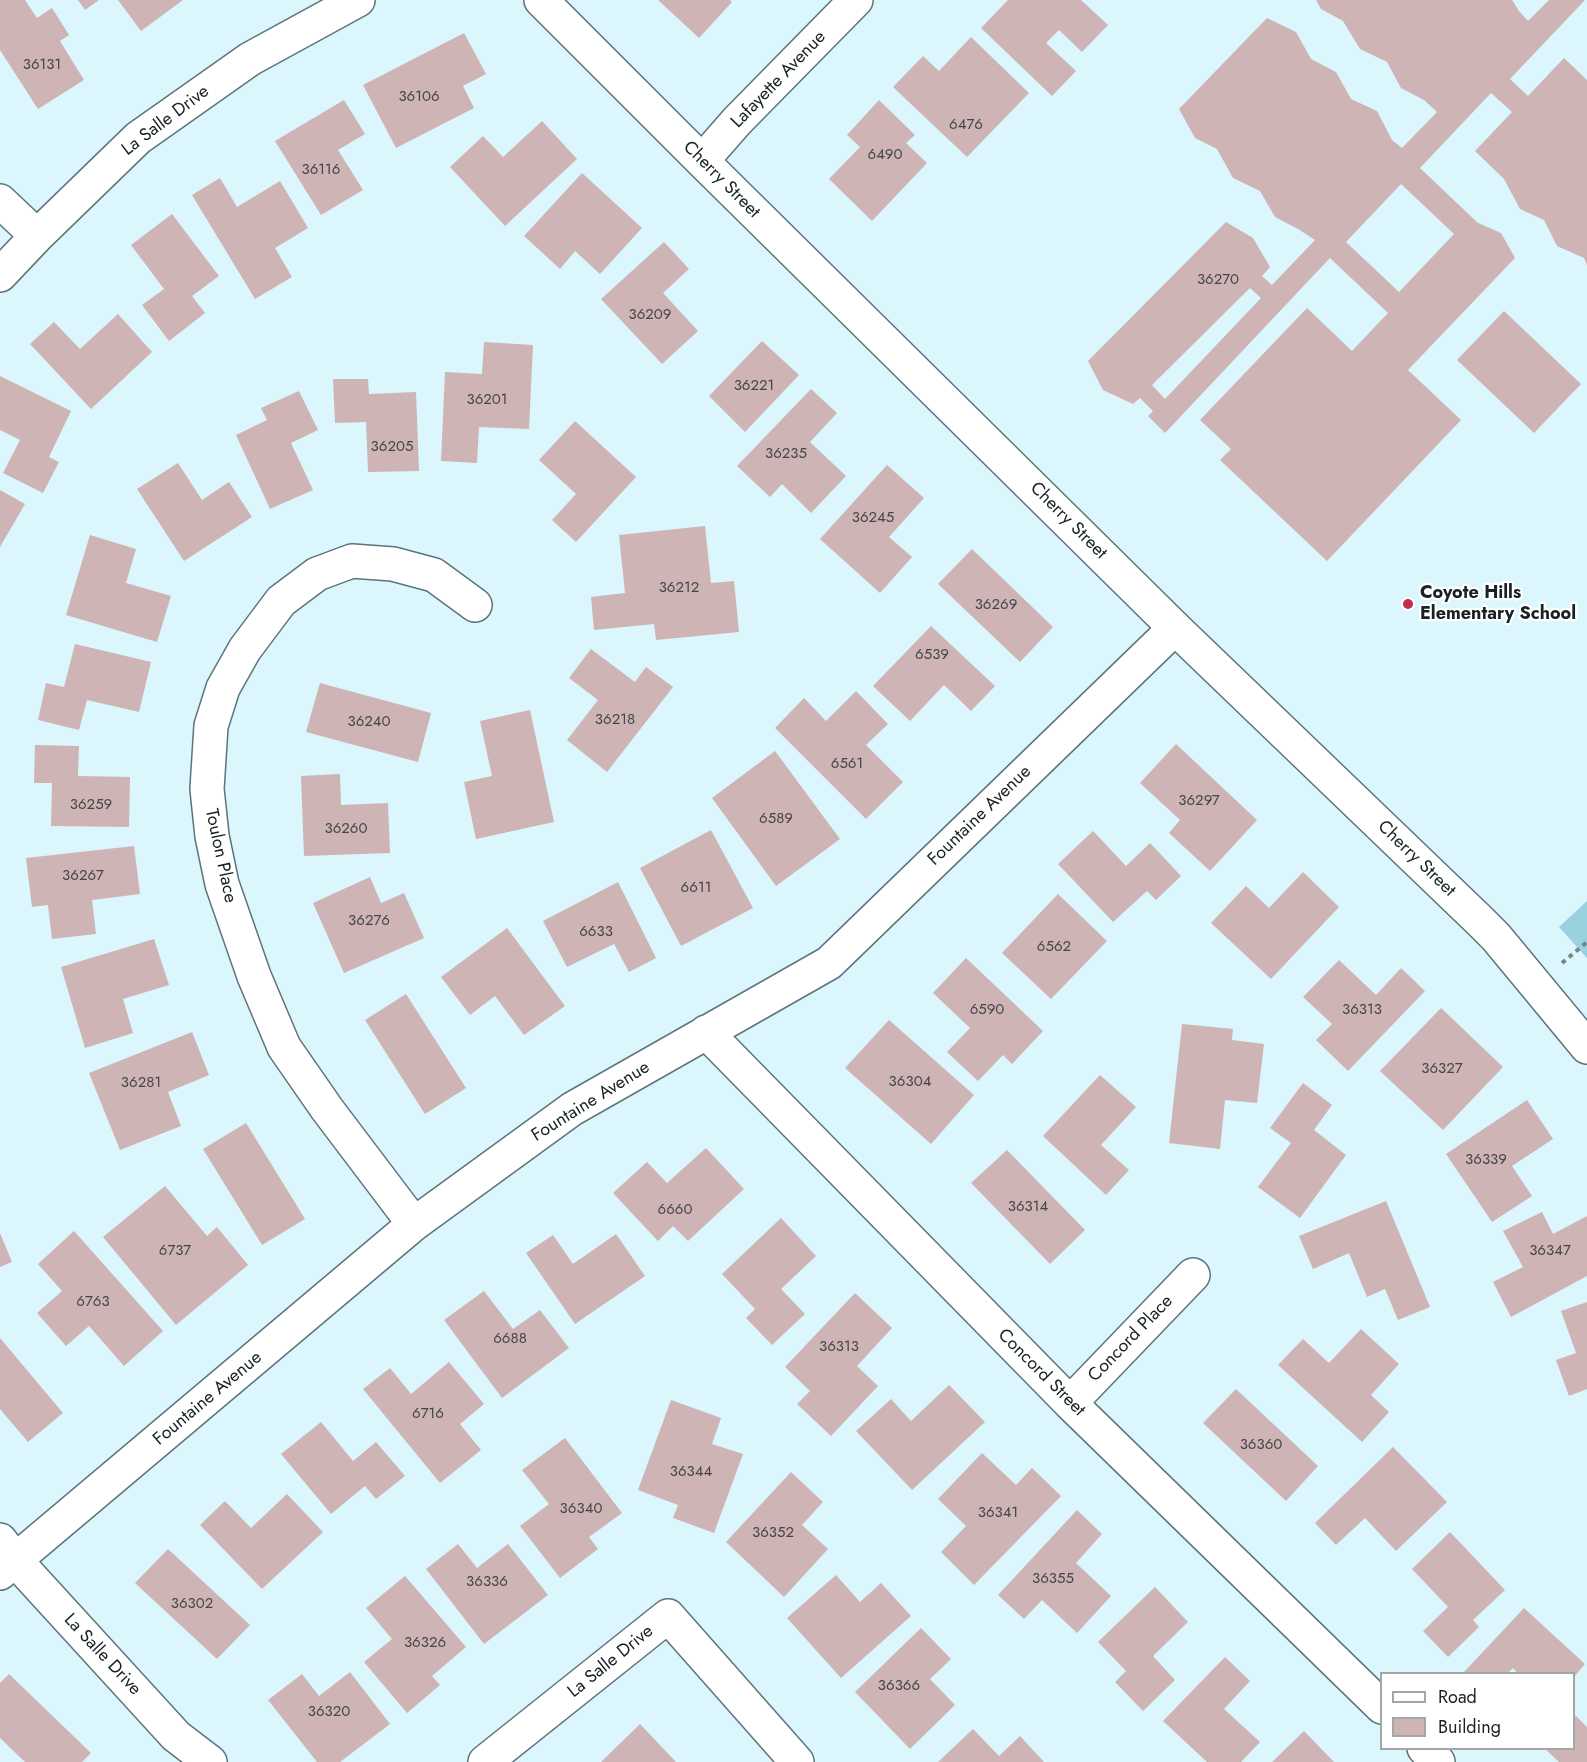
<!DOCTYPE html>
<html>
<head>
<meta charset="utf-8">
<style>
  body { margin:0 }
  #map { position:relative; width:1587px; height:1762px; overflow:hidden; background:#dbf6fd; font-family:Jost,sans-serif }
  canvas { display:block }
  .legend { position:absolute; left:1380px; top:1672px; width:195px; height:78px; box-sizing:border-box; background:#fff; border:2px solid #a3a7a7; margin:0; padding:8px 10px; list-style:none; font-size:18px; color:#182224 }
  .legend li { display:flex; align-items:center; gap:12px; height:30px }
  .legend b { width:30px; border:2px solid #a3a7a7 }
</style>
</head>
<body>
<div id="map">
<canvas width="1587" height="1762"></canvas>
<ul class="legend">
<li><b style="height:8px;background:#fff"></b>Road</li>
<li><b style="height:16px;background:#ceb4b5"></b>Building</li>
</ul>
</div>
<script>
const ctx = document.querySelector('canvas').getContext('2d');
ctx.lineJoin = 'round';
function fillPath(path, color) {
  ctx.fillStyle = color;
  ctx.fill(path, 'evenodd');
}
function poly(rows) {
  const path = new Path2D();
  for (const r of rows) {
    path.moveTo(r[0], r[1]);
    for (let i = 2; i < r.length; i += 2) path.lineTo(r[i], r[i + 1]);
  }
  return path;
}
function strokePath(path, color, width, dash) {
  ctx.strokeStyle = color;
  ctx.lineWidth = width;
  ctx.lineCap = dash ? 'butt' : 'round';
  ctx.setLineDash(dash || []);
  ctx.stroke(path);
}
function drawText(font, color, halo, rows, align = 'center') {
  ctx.font = font + ' Jost,sans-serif';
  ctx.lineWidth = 4.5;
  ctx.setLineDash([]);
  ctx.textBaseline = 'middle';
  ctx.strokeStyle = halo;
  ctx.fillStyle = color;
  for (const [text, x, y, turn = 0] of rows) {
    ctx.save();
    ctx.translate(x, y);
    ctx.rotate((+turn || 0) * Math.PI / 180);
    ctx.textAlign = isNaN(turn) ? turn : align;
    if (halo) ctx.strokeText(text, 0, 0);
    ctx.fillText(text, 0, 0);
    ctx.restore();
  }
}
fillPath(poly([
  [1587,901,1587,958,1559,927]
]), '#99d1df');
fillPath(poly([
  [0,0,25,0,37,18,52,8,69,35,60,41,84,80,38,109,0,50],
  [78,0,99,0,85,10],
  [118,0,183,0,141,31],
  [658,0,730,0,732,2,699,38],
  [1008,0,1081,0,1108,25,1082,52,1059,30,1046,43,1076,71,1052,96,981,28],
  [1316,0,1512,0,1519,11,1528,21,1549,0,1585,0,1510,79,1528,96,1564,58,1587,80,1587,265,1584,258,1557,246,1544,220,1520,209,1504,179,1475,151,1512,112,1491,93,1420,168,1478,223,1501,233,1515,258,1408,370,1461,420,1327,561,1220,460,1231,449,1200,420,1307,308,1352,351,1388,313,1330,258,1165,433,1148,416,1153,411,1140,398,1133,404,1103,390,1088,361,1226,222,1253,238,1270,267,1262,276,1272,285,1315,240,1298,229,1275,217,1260,191,1233,178,1217,149,1195,138,1179,109,1267,18,1296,32,1311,59,1336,72,1351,99,1377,111,1392,140,1402,148,1437,112,1424,100,1401,88,1387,62,1360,49,1343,21,1321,9],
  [1401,184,1454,234,1399,292,1346,242],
  [1250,288,1261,298,1165,399,1152,385],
  [464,33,486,74,463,86,474,108,396,148,363,85],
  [971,37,1029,93,967,157,893,87,923,56,939,71],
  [344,100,365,134,338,150,363,190,321,215,275,141],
  [879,100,915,135,906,143,927,163,872,221,829,179,860,147,847,135],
  [542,121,577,159,505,226,450,167,483,136,503,157],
  [582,173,642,228,600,274,575,251,560,269,524,236],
  [220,178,237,207,280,181,308,228,275,248,292,277,255,299,192,195],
  [172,214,219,276,192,296,205,313,169,341,142,305,164,289,131,245],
  [664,242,689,269,663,293,698,331,662,364,601,299],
  [1504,311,1581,384,1534,433,1457,360],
  [118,314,152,352,91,409,30,344,54,322,80,349],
  [762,341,799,375,745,432,709,396],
  [484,342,533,345,529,429,479,427,477,463,441,461,445,372,482,374],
  [0,376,71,411,49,457,59,462,43,493,3,473,20,440,0,430],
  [333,379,368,379,369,394,416,392,419,471,368,472,366,422,335,423],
  [811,389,837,413,810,442,846,476,811,513,782,484,770,497,737,466],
  [299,391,318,430,291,443,313,490,270,509,236,435,267,420,261,408],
  [575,421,636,477,576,542,552,520,576,494,539,460],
  [178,463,202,500,229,482,252,517,184,561,137,489],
  [887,465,924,498,889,537,912,557,880,593,820,539],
  [0,490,25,504,0,547],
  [705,526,711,583,734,581,739,632,656,640,654,624,594,630,591,597,625,593,619,535],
  [90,535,136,549,126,583,171,596,157,642,66,615],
  [972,549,1053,627,1020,662,938,584],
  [931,626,995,686,971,711,944,685,910,721,873,686],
  [75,644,151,662,139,712,87,700,79,730,38,720,46,683,64,687],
  [591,649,635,682,646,667,673,687,607,772,567,740,598,700,569,678],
  [320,683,431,713,418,762,306,732],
  [856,691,888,724,866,745,903,782,866,819,775,728,804,698,826,721],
  [530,710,554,822,476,839,464,782,492,776,480,721],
  [1176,744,1257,820,1210,871,1169,833,1180,820,1140,783],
  [35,745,79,746,78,776,130,777,129,827,51,826,52,783,34,783],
  [775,751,840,839,776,886,712,798],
  [340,774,341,805,388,803,390,853,304,856,301,776],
  [711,830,753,908,681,946,640,868],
  [1093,831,1126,866,1150,843,1181,876,1156,900,1147,891,1113,922,1058,864],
  [134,846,140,894,92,900,96,934,52,939,48,905,32,907,26,858],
  [1303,872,1339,907,1271,979,1211,923,1246,886,1269,908],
  [370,877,381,903,404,893,424,938,344,973,313,903],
  [618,882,656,958,629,972,614,944,567,967,543,921],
  [1058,894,1107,941,1051,999,1002,953],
  [507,928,565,1006,524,1035,495,996,470,1015,441,977],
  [154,939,169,985,123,999,133,1033,85,1048,61,967],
  [966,958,1043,1031,1012,1064,1003,1055,978,1081,947,1052,970,1028,933,993],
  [1339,960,1376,995,1401,968,1425,991,1348,1071,1316,1040,1332,1024,1303,997],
  [406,994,466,1088,425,1114,365,1020],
  [1441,1008,1503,1067,1443,1130,1380,1071],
  [889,1020,974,1095,931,1144,845,1068],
  [1182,1024,1233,1029,1232,1040,1264,1044,1257,1103,1225,1100,1220,1149,1169,1143],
  [192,1032,209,1075,168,1092,181,1126,120,1150,89,1073],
  [1100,1075,1136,1107,1101,1145,1129,1170,1106,1195,1043,1136],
  [1303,1083,1332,1105,1314,1130,1346,1155,1300,1218,1258,1187,1291,1143,1270,1128],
  [1527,1100,1553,1139,1512,1166,1532,1196,1492,1222,1446,1154],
  [246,1123,305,1219,262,1245,203,1149],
  [706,1148,744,1189,688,1241,673,1226,658,1241,613,1193,647,1162,667,1183],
  [1007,1150,1085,1230,1050,1264,971,1183],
  [165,1186,207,1236,217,1227,248,1265,176,1325,103,1237],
  [1386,1201,1430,1307,1398,1320,1385,1289,1367,1297,1349,1253,1313,1269,1299,1236],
  [1542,1212,1553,1234,1587,1216,1587,1276,1511,1317,1493,1282,1523,1267,1503,1231],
  [781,1218,816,1256,781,1289,805,1314,772,1345,746,1318,755,1309,722,1274],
  [74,1231,163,1331,124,1366,89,1326,66,1346,37,1313,62,1291,38,1264],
  [0,1233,12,1262,0,1267],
  [616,1234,645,1276,575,1324,526,1253,553,1235,573,1264],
  [484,1291,513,1329,540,1310,569,1348,502,1398,444,1320],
  [855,1293,892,1328,857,1366,878,1386,831,1436,797,1404,810,1391,785,1367],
  [1587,1302,1587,1389,1569,1396,1556,1360,1576,1353,1561,1311],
  [1361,1329,1399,1364,1371,1395,1389,1412,1362,1442,1278,1365,1303,1339,1329,1363],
  [0,1338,63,1413,28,1442,0,1409],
  [449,1362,484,1404,460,1424,481,1450,440,1483,363,1389,390,1368,411,1394],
  [949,1385,985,1422,912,1490,856,1431,891,1399,911,1421],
  [1236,1389,1318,1466,1286,1501,1203,1423],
  [671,1400,721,1418,712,1444,743,1454,714,1533,673,1518,678,1505,638,1490],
  [321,1422,353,1461,376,1442,405,1476,376,1499,365,1486,331,1514,281,1454],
  [565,1438,622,1513,589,1537,598,1549,560,1578,520,1526,549,1504,522,1470],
  [1393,1447,1447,1502,1396,1551,1365,1518,1336,1545,1315,1523],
  [982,1453,1016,1485,1032,1468,1061,1496,974,1585,941,1552,966,1526,938,1499],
  [791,1472,823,1502,802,1525,828,1549,784,1597,726,1542],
  [287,1494,323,1532,262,1589,200,1525,225,1501,251,1528],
  [1077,1510,1102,1534,1076,1563,1111,1596,1077,1633,1042,1600,1024,1619,998,1595],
  [1450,1532,1505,1590,1473,1620,1479,1627,1448,1657,1423,1631,1448,1607,1412,1569],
  [458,1544,477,1568,508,1544,548,1595,484,1644,426,1569],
  [168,1549,250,1625,217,1659,135,1583],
  [836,1575,860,1602,881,1583,911,1616,841,1678,787,1618],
  [405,1576,466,1647,432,1676,440,1685,407,1713,364,1662,392,1639,366,1608],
  [1155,1587,1188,1622,1153,1656,1175,1680,1143,1711,1115,1682,1126,1671,1098,1642],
  [1524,1608,1585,1664,1574,1677,1574,1674,1518,1674,1513,1668,1507,1674,1466,1674,1464,1672],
  [921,1628,951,1659,930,1679,955,1705,910,1749,855,1692],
  [1225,1657,1250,1681,1224,1709,1260,1742,1241,1762,1207,1762,1163,1721],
  [350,1672,390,1724,340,1762,317,1762,268,1700,302,1674,319,1696],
  [9,1674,91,1753,82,1762,25,1762,0,1738,0,1683],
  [1574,1714,1587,1727,1587,1762,1559,1762,1544,1748,1574,1748],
  [640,1724,676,1762,601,1762],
  [973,1729,999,1756,1020,1736,1044,1762,938,1762],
  [1304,1731,1334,1762,1272,1762]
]), '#ceb4b5');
const street = poly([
  [0,201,37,236],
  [0,275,37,236,138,138,250,59,358,0],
  [706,1032,1070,1403,1382,1707],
  [414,1224,327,1109,284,1047,254,976,222,884,212,836,207,789,211,726,223,688,245,649,281,601,317,574,352,561,393,564,434,575,475,605],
  [1070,1403,1193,1275],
  [0,1540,16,1561,176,1736,210,1762],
  [0,1573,414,1224,572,1109,829,963,1175,628],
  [1424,1748,1438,1762],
  [485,1762,668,1616,797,1762]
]);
const secondary = poly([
  [541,0,702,161,1175,628,1480,921,1496,937,1587,1047],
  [702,161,737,121,856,0]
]);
strokePath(street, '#5d747b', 36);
strokePath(secondary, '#5d747b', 36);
strokePath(poly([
  [1562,963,1587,942]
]), '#75878c', 4, [4.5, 4.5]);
strokePath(street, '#fff', 33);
strokePath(secondary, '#fff', 33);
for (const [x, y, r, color] of [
  [1408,604,6,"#be2d4a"]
]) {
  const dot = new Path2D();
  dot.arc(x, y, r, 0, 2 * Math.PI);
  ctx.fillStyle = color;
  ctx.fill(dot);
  strokePath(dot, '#fff', 2);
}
drawText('15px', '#464648', null, [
  ["36131",42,65],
  ["36106",419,97],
  ["6476",966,125],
  ["6490",885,155],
  ["36116",321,170],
  ["36270",1218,280],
  ["36209",650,315],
  ["36221",754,386],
  ["36201",487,400],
  ["36205",392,447],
  ["36235",786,454],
  ["36245",873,518],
  ["36212",679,588],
  ["36269",996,605],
  ["6539",932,655],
  ["36218",615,720],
  ["36240",369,722],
  ["6561",847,764],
  ["36297",1199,801],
  ["36259",91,805],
  ["6589",776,819],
  ["36260",346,829],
  ["36267",83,876],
  ["6611",696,888],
  ["36276",369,921],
  ["6633",596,932],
  ["6562",1054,947],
  ["6590",987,1010],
  ["36313",1362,1010],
  ["36327",1442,1069],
  ["36304",910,1082],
  ["36281",141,1083],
  ["36339",1486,1160],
  ["36314",1028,1207],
  ["6660",675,1210],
  ["6737",175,1251],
  ["36347",1550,1251],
  ["6763",93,1302],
  ["6688",510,1339],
  ["36313",839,1347],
  ["6716",428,1414],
  ["36360",1261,1445],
  ["36344",691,1472],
  ["36340",581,1509],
  ["36341",998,1513],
  ["36352",773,1533],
  ["36355",1053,1579],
  ["36336",487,1582],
  ["36302",192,1604],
  ["36326",425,1643],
  ["36366",899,1686],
  ["36320",329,1712]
]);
drawText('18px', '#182224', '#fff', [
  ["Lafayette Avenue",779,80,-46],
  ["La Salle Drive",166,121,-37],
  ["Cherry Street",721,180,45],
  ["Cherry Street",1068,521,45],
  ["Fountaine Avenue",980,816,-44],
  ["Toulon Place",220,856,78],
  ["Cherry Street",1416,859,44],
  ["Fountaine Avenue",591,1102,-32],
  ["Concord Place",1131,1339,-46],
  ["Concord Street",1041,1373,45],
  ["Fountaine Avenue",208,1399,-40],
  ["La Salle Drive",102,1655,47],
  ["La Salle Drive",611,1662,-39]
]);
drawText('bold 18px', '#182224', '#fff', [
  ["Coyote Hills",1420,594],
  ["Elementary School",1420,615]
], 'left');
</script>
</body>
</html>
